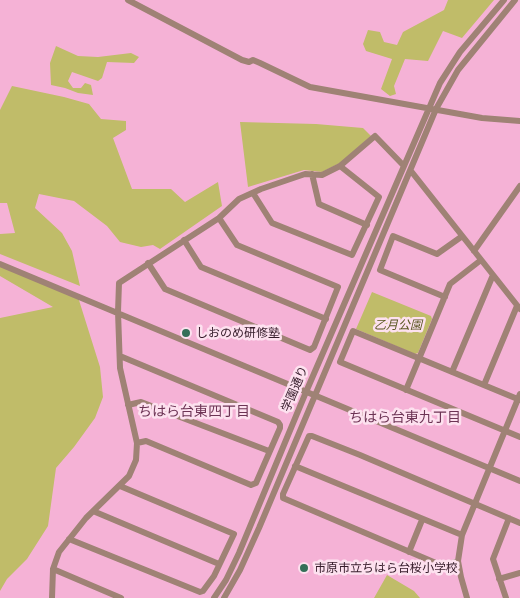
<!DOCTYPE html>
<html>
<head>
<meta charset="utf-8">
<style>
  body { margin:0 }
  canvas { display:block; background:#f5b2d6 }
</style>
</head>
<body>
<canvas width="520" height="598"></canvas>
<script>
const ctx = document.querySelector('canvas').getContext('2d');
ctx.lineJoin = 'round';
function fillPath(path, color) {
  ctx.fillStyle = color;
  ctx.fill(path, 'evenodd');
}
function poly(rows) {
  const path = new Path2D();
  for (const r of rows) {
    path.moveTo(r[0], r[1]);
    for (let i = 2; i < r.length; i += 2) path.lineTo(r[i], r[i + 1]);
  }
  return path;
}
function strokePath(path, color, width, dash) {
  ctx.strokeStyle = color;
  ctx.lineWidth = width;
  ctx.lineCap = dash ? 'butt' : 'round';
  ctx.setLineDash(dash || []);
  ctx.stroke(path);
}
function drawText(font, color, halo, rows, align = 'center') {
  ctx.font = font + ' Literata,"Noto Sans JP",serif';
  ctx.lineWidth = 5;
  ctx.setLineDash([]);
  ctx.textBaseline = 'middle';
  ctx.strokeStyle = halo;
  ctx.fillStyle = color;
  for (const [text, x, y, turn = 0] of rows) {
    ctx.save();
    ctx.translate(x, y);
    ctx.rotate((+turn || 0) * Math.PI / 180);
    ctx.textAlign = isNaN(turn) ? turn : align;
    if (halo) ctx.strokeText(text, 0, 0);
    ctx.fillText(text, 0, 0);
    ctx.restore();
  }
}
fillPath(poly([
  [448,0,494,0,462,38,443,31,428,61,405,59,394,86,396,94,390,96,381,89,392,59,366,51,363,44,368,30,380,32,384,42,397,45,403,32,444,10],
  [56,46,78,56,98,57,131,53,139,57,134,63,107,62,102,78,98,81,72,72,68,81,73,88,81,88,85,83,91,85,93,95,78,93,65,88,51,85,50,63],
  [12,86,64,97,89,104,101,119,126,121,126,130,113,138,132,189,171,189,185,202,218,182,222,206,160,249,153,245,141,247,120,242,107,226,74,201,39,194,35,208,62,233,72,251,80,286,0,254,0,234,15,233,7,203,0,203,0,110],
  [240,122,316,124,363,128,371,136,340,163,322,172,304,170,248,187],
  [0,266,78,297,100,367,103,397,95,418,74,447,56,468,48,526,27,559,7,579,0,591,0,318,53,307,0,276],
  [372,292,431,316,432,319,418,353,415,354,356,329],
  [387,575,414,591,420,598,374,598]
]), '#c0bc69');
strokePath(poly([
  [128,0,242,60,249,62,253,60,260,63,310,87,482,118,520,121],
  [411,171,520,309],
  [312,174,319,204,367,225],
  [253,193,272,223,352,255,379,197,340,166],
  [184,240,201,267,326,319],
  [474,251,520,186],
  [148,263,165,289,310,350,314,347,338,287,237,245,219,218],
  [0,264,520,481],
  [445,297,380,270,393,236,437,254,461,237],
  [120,356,278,422,280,425,280,428,256,483,251,485,146,441,137,443],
  [452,372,493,275],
  [484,385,517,306],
  [406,390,450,284,481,260],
  [520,400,353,331,340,362,520,437],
  [128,405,141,402,269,451],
  [295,466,462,535],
  [93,511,219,564],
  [69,539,200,592,203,591,214,576,234,534,120,486],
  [409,552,422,520],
  [458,561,443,566,283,498,283,494,309,436,312,436,360,455,520,523],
  [53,569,121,598],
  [499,579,520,573],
  [52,598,53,569,59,552,86,518,129,476,136,460,137,443,120,368,118,312,119,283,219,218,239,199,261,189,305,174,322,175,340,166,375,136,404,166],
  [214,598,226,580,239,553,306,392,440,83,460,52,504,0],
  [224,598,240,570,259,528,436,109,458,70,515,0],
  [467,598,461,577,458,561,462,535,520,394],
  [506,598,493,559,509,518]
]), '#9f8275', 6);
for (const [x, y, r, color] of [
  [186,333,5,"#346f58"],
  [304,568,5,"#346f58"]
]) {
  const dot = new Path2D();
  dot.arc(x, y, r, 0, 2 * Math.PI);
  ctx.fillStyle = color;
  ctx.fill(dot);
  strokePath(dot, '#fde1ef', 2);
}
drawText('italic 12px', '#5a5722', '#fde1ef', [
  ["乙月公園",398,325]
]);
drawText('12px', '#341b29', '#fde1ef', [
  ["しおのめ研修塾",196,333],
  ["市原市立ちはら台桜小学校",314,568]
], 'left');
drawText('12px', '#341b29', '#fde1ef', [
  ["学園通り",295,389,-67]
]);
drawText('14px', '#6d3455', '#fde1ef', [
  ["ちはら台東四丁目",194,412],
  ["ちはら台東九丁目",405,418]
]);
</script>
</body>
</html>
